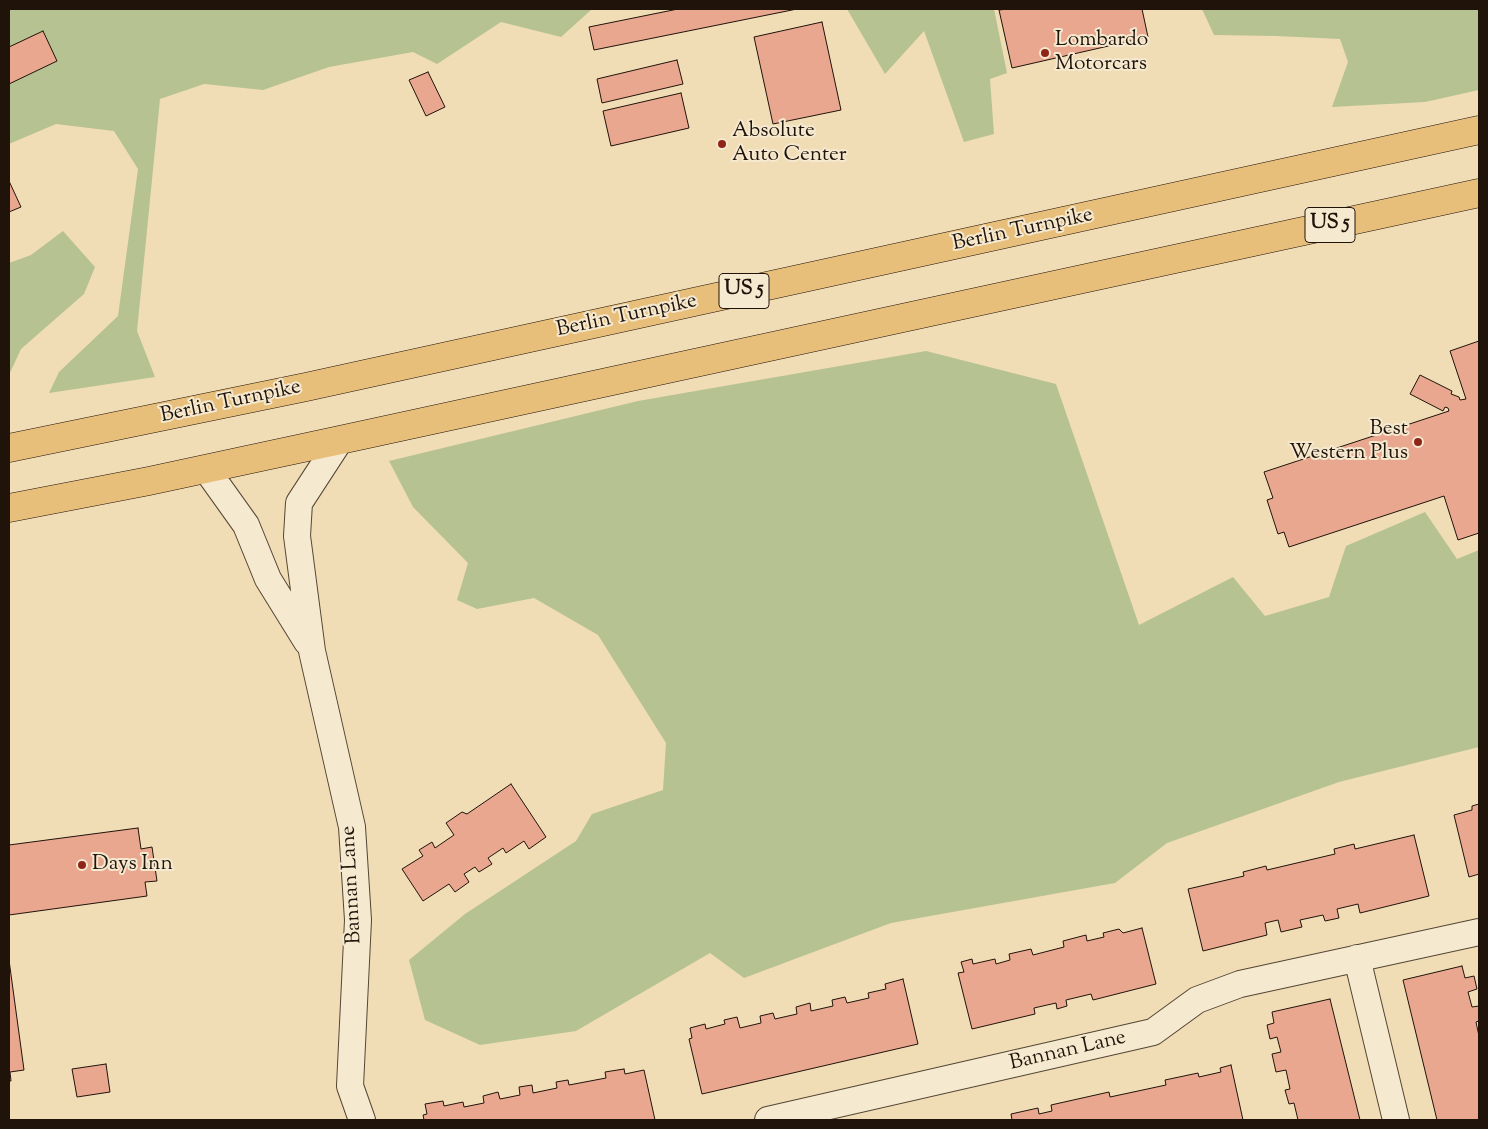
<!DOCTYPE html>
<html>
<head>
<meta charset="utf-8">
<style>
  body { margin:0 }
  #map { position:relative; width:1488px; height:1129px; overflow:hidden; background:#f0ddb6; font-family:"Sorts Mill Goudy",serif }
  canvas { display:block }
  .frame { position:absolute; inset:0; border:10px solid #201309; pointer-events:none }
</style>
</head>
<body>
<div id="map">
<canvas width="1488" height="1129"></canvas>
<div class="frame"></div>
</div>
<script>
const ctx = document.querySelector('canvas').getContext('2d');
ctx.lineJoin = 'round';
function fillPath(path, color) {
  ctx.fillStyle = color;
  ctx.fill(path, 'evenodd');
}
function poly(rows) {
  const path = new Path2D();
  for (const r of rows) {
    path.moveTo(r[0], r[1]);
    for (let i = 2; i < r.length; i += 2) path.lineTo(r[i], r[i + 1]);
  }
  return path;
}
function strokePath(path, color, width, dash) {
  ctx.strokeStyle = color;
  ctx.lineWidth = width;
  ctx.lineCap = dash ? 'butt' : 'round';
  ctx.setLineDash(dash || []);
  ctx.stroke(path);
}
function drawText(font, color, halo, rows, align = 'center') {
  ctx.font = font + ' "Sorts Mill Goudy",serif';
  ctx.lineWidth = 4;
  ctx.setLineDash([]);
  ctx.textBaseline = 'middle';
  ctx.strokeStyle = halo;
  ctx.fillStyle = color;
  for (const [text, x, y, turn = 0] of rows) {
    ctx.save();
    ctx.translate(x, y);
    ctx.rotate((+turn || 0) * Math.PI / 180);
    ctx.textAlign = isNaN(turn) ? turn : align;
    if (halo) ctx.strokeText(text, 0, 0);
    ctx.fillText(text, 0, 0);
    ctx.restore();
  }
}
fillPath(poly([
  [9,9,599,9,591,10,561,37,501,22,437,64,413,52,329,67,263,90,204,84,160,99,137,331,155,377,49,393,59,372,118,316,138,169,114,131,56,124,9,144],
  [847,9,994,9,1007,73,990,79,994,134,964,142,924,31,885,74],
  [1202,9,1479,9,1479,90,1425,102,1332,107,1348,62,1340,39,1276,36,1214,35],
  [63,231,95,267,84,294,21,349,9,375,9,263,31,255],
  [926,351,1056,384,1139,625,1233,577,1265,616,1329,597,1346,546,1425,512,1457,559,1479,550,1479,747,1339,782,1167,843,1115,883,891,923,744,978,710,953,576,1031,480,1045,425,1020,409,960,465,914,576,841,592,814,663,790,666,743,598,635,534,598,477,609,457,600,468,563,413,507,389,461,638,401]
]), '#b6c291');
const building = poly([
  [678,9,797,9,594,50,589,27,678,9],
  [1007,9,1142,9,1148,37,1012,68,999,10,1007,9],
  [822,22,841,110,773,124,754,37,822,22],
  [43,31,57,61,9,84,9,47,43,31],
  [677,60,683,84,602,103,597,79,677,60],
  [428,72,445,107,426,116,409,80,428,72],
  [681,93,689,128,611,146,603,111,681,93],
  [9,181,21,207,9,212,9,181],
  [1479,341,1479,533,1458,540,1444,496,1289,547,1284,532,1278,534,1267,500,1273,498,1264,472,1449,411,1448,408,1445,407,1443,411,1410,394,1420,375,1452,391,1451,394,1459,397,1460,400,1466,399,1450,351,1479,341],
  [511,784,546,837,529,849,524,841,506,853,503,848,488,858,492,864,479,872,475,867,464,874,469,882,455,892,449,884,423,901,402,869,423,856,419,850,432,842,435,848,454,835,446,823,462,812,467,814,511,784],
  [1479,804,1479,874,1469,877,1454,815,1472,810,1472,806,1479,804],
  [138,828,141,849,152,847,157,881,145,882,147,896,9,915,9,845,138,828],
  [1414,835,1429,896,1360,913,1358,904,1337,909,1339,918,1325,921,1323,915,1300,920,1302,927,1281,932,1278,920,1265,923,1267,935,1203,951,1188,889,1244,876,1243,872,1266,866,1267,870,1335,854,1334,849,1354,844,1355,849,1414,835],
  [1142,928,1156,984,1093,1000,1091,994,1066,1000,1067,1006,1057,1009,1056,1003,1034,1008,1035,1014,972,1029,958,973,964,972,961,962,972,959,973,964,995,959,996,964,1010,960,1009,954,1031,949,1033,955,1064,947,1063,941,1086,935,1087,941,1104,937,1103,933,1119,929,1123,933,1142,928],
  [9,960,24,1070,10,1072,11,1081,9,1081,9,960],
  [1462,966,1465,978,1474,976,1477,989,1468,992,1472,1007,1479,1006,1479,1021,1476,1022,1479,1036,1479,1120,1437,1120,1403,980,1462,966],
  [903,979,918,1044,702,1094,689,1039,692,1038,690,1028,705,1024,706,1029,725,1024,724,1020,737,1017,740,1028,761,1023,760,1016,773,1013,775,1019,797,1014,796,1007,810,1003,811,1011,833,1006,832,1000,845,997,847,1003,869,998,868,993,886,989,885,984,903,979],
  [1330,999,1360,1120,1298,1120,1294,1103,1289,1104,1285,1090,1290,1089,1286,1070,1276,1072,1272,1054,1281,1052,1277,1037,1270,1039,1267,1025,1274,1023,1272,1012,1330,999],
  [106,1064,110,1092,77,1097,72,1069,106,1064],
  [1231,1065,1243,1120,1012,1120,1011,1114,1038,1108,1039,1114,1052,1111,1051,1105,1109,1092,1110,1097,1166,1085,1165,1080,1198,1073,1199,1077,1221,1072,1220,1068,1231,1065],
  [624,1069,625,1074,644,1070,655,1120,424,1120,423,1115,427,1114,425,1104,443,1101,444,1106,463,1102,464,1107,484,1103,483,1096,498,1092,500,1099,520,1095,519,1087,532,1085,533,1093,557,1088,556,1082,568,1080,569,1085,606,1078,605,1072,624,1069]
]);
fillPath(building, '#e9a78f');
strokePath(building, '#201309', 1);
const street = poly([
  [340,440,299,503,297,536,312,651,352,827,358,920,350,1086,362,1120],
  [206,469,246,525,268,579,307,642],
  [1357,958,1396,1120],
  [768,1120,1153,1032,1197,1000,1240,984,1479,932]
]);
const highway = poly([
  [9,448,306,387,1479,130],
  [9,508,149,481,340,440,1479,193]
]);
strokePath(street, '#544634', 28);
strokePath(highway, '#201309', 29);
strokePath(street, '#f5e9d0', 26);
strokePath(highway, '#e8be7b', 28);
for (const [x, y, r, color] of [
  [1045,53,5,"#8f2418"],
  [722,144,5,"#8f2418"],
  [1418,442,5,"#8f2418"],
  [82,865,5,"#8f2418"]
]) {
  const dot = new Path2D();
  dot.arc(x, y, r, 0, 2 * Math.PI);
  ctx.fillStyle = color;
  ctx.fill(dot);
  strokePath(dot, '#f5e9d0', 2);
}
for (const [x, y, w] of [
  [1330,225,50],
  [744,291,50]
]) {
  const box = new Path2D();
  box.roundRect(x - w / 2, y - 17.5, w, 35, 4);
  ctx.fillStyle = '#f5e9d0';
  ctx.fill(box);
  strokePath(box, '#201309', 1);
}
drawText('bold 20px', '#201309', null, [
  ["US 5",1330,225],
  ["US 5",744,291]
]);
drawText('21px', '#201309', '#f5e9d0', [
  ["Lombardo",1055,41],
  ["Motorcars",1055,65],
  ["Absolute",732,132],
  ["Auto Center",732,156],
  ["Best",1408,430,"right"],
  ["Western Plus",1408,454,"right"],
  ["Days Inn",92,865]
], 'left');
drawText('21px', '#201309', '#f5e9d0', [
  ["Berlin Turnpike",1023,231,-12],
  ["Berlin Turnpike",627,317,-12],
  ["Berlin Turnpike",231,403,-12],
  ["Bannan Lane",353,885,-93],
  ["Bannan Lane",1068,1052,-13]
]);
</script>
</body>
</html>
